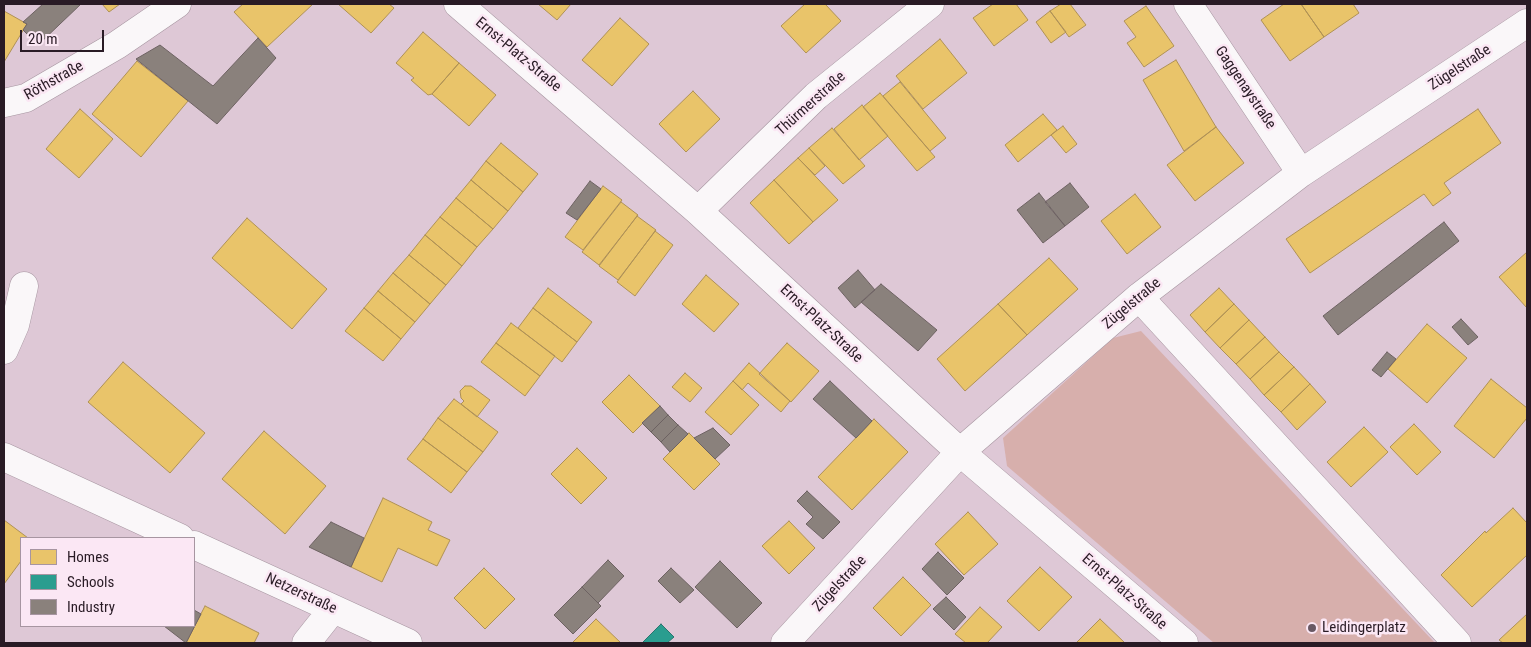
<!DOCTYPE html>
<html>
<head>
<meta charset="utf-8">
<style>
  body { margin:0 }
  #map { position:relative; width:1531px; height:647px; overflow:hidden; background:#dec8d6; font-family:"Roboto Condensed",sans-serif }
  canvas { display:block }
  .frame { position:absolute; inset:0; border:5px solid #291b25; pointer-events:none }
  .legend { position:absolute; left:20px; top:537px; width:175px; height:90px; box-sizing:border-box; background:#fbe7f4; border:1px solid #a795a1; margin:0; padding:6px 9px; list-style:none; font-size:15px; color:#291b25 }
  .legend li { display:flex; align-items:center; gap:10px; height:25px }
  .legend b { width:25px; border:1px solid #a795a1 }
  .scale { position:absolute; left:20px; top:30px; width:84px; height:22px; box-sizing:border-box; border:2px solid #291b25; border-top:0; padding-left:6px; font-size:15px; line-height:18px; white-space:nowrap; color:#291b25; -webkit-text-stroke:4px #fbe7f4; paint-order:stroke }
</style>
</head>
<body>
<div id="map">
<canvas width="1531" height="647"></canvas>
<div class="frame"></div>
<ul class="legend">
<li><b style="height:14px;background:#e9c46a"></b>Homes</li>
<li><b style="height:14px;background:#2a9d8f"></b>Schools</li>
<li><b style="height:14px;background:#8a817c"></b>Industry</li>
</ul>
<div class="scale">20 m</div>
</div>
<script>
const ctx = document.querySelector('canvas').getContext('2d');
ctx.lineJoin = 'round';
function fillPath(path, color) {
  ctx.fillStyle = color;
  ctx.fill(path, 'evenodd');
}
function poly(rows) {
  const path = new Path2D();
  for (const r of rows) {
    path.moveTo(r[0], r[1]);
    for (let i = 2; i < r.length; i += 2) path.lineTo(r[i], r[i + 1]);
  }
  return path;
}
function strokePath(path, color, width, dash) {
  ctx.strokeStyle = color;
  ctx.lineWidth = width;
  ctx.lineCap = dash ? 'butt' : 'round';
  ctx.setLineDash(dash || []);
  ctx.stroke(path);
}
function drawText(font, color, halo, rows, align = 'center') {
  ctx.font = font + ' "Roboto Condensed",sans-serif';
  ctx.lineWidth = 5;
  ctx.setLineDash([]);
  ctx.textBaseline = 'middle';
  ctx.strokeStyle = halo;
  ctx.fillStyle = color;
  for (const [text, x, y, turn = 0] of rows) {
    ctx.save();
    ctx.translate(x, y);
    ctx.rotate((+turn || 0) * Math.PI / 180);
    ctx.textAlign = isNaN(turn) ? turn : align;
    if (halo) ctx.strokeText(text, 0, 0);
    ctx.fillText(text, 0, 0);
    ctx.restore();
  }
}
fillPath(poly([
  [1141,331,1435,643,1214,643,1007,466,1003,438,1113,338]
]), '#d7afac');
const homes = poly([
  [102,4,120,4,109,12,102,4],
  [243,4,313,4,267,47,234,12,243,4],
  [338,4,389,4,394,8,371,33,338,4],
  [538,4,571,4,557,20,538,4],
  [805,4,825,4,841,21,806,53,781,26,805,4],
  [993,4,1016,4,1028,20,994,46,973,18,993,4],
  [1061,4,1070,4,1086,25,1069,37,1050,11,1061,4],
  [1284,4,1301,4,1324,37,1290,61,1261,20,1284,4],
  [1301,4,1353,4,1359,13,1324,37,1301,4],
  [1146,6,1174,46,1144,67,1127,43,1136,37,1124,21,1146,6],
  [4,11,27,24,4,62,4,11],
  [1050,11,1066,32,1051,43,1036,22,1050,11],
  [620,18,649,44,612,86,582,60,620,18],
  [423,32,459,63,432,94,428,95,411,80,414,78,396,63,423,32],
  [940,39,967,73,923,109,896,76,940,39],
  [1176,60,1216,127,1184,151,1143,80,1176,60],
  [137,61,188,101,141,157,92,114,137,61],
  [459,63,496,95,469,126,432,94,459,63],
  [900,82,946,138,930,151,883,96,900,82],
  [693,91,720,119,686,152,659,124,693,91],
  [880,93,935,157,917,171,863,107,880,93],
  [862,105,888,136,859,160,834,129,862,105],
  [80,109,113,139,79,178,46,149,80,109],
  [1478,109,1501,143,1444,183,1451,193,1433,206,1424,194,1310,273,1286,239,1478,109],
  [1043,114,1057,130,1018,162,1005,145,1043,114],
  [1063,126,1077,144,1066,153,1051,135,1063,126],
  [1216,127,1244,163,1195,201,1167,165,1216,127],
  [832,128,865,166,843,184,809,148,832,128],
  [501,143,538,174,523,192,486,161,501,143],
  [809,148,825,166,815,175,798,158,809,148],
  [798,158,838,200,813,222,774,180,798,158],
  [486,161,523,192,508,211,471,180,486,161],
  [471,180,508,211,493,229,456,198,471,180],
  [774,180,813,222,789,244,750,203,774,180],
  [603,186,622,200,583,250,565,237,603,186],
  [1135,194,1161,227,1127,254,1101,221,1135,194],
  [456,198,493,229,477,247,440,217,456,198],
  [621,202,638,215,599,265,582,252,621,202],
  [637,216,656,230,618,280,599,266,637,216],
  [440,217,477,247,462,266,425,235,440,217],
  [247,218,327,289,292,329,212,258,247,218],
  [655,231,673,245,635,296,617,282,655,231],
  [425,235,462,266,446,285,409,255,425,235],
  [1527,252,1527,308,1499,277,1527,252],
  [409,255,446,285,430,304,393,273,409,255],
  [1049,258,1078,289,1027,335,998,304,1049,258],
  [393,273,430,304,415,322,378,291,393,273],
  [706,275,739,304,714,332,682,304,706,275],
  [548,288,592,322,577,342,533,308,548,288],
  [1219,288,1234,304,1205,332,1190,315,1219,288],
  [378,291,415,322,401,339,364,308,378,291],
  [998,304,1027,335,965,391,937,359,998,304],
  [1234,304,1249,320,1220,348,1205,332,1234,304],
  [364,308,401,339,383,361,345,331,364,308],
  [533,308,577,342,562,362,518,328,533,308],
  [1249,320,1265,337,1236,364,1220,348,1249,320],
  [511,323,555,356,540,376,496,343,511,323],
  [1427,324,1467,358,1427,403,1388,369,1427,324],
  [1265,337,1279,352,1250,379,1236,364,1265,337],
  [496,343,540,376,525,396,481,362,496,343],
  [787,343,819,371,791,402,759,374,787,343],
  [1279,352,1294,367,1264,395,1250,379,1279,352],
  [123,362,205,433,170,473,88,402,123,362],
  [749,363,790,401,781,412,748,383,742,390,733,381,749,363],
  [1294,367,1310,384,1281,412,1264,395,1294,367],
  [685,373,702,388,690,402,672,387,685,373],
  [629,375,660,406,633,433,602,402,629,375],
  [1491,379,1527,408,1527,418,1494,458,1454,426,1491,379],
  [733,381,759,405,731,435,705,412,733,381],
  [1310,384,1326,402,1297,430,1281,412,1310,384],
  [465,386,471,386,490,400,477,417,461,404,464,401,461,398,460,391,465,386],
  [454,399,498,432,483,452,438,418,454,399],
  [438,418,483,452,467,472,423,439,438,418],
  [874,419,908,452,852,510,818,477,874,419],
  [1414,424,1441,452,1417,475,1390,447,1414,424],
  [1364,427,1388,452,1351,487,1327,462,1364,427],
  [264,431,326,486,285,534,222,479,264,431],
  [689,433,720,464,694,490,663,459,689,433],
  [423,439,467,472,451,493,407,459,423,439],
  [577,448,607,478,581,504,551,474,577,448],
  [383,498,432,522,428,530,450,540,437,566,398,548,382,582,351,567,383,498],
  [1513,508,1527,523,1527,555,1472,607,1441,575,1485,531,1486,533,1513,508],
  [968,512,998,544,964,575,935,544,968,512],
  [4,520,28,538,21,538,21,561,4,584,4,520],
  [789,521,815,548,789,574,762,546,789,521],
  [1040,567,1072,597,1039,631,1007,601,1040,567],
  [484,568,515,599,485,629,454,598,484,568],
  [903,577,931,605,901,636,873,608,903,577],
  [205,606,259,633,254,643,186,643,205,606],
  [980,607,1002,627,987,643,966,643,955,634,980,607],
  [1527,614,1527,643,1503,643,1499,640,1527,614],
  [596,619,621,643,572,643,596,619],
  [1100,619,1125,643,1076,643,1100,619]
]);
fillPath(homes, '#e9c46a');
strokePath(homes, '#af9155', 1);
const schools = poly([
  [661,624,674,637,667,643,642,643,661,624]
]);
fillPath(schools, '#2a9d8f');
strokePath(schools, '#2a766f', 1);
const industry = poly([
  [43,4,81,4,38,45,23,30,27,24,23,22,43,4],
  [258,38,276,58,217,124,136,59,160,45,213,86,258,38],
  [590,181,601,189,577,220,566,213,590,181],
  [1070,183,1089,207,1065,226,1045,202,1070,183],
  [1039,193,1065,226,1043,243,1017,210,1039,193],
  [1444,222,1459,241,1338,335,1323,316,1444,222],
  [858,270,875,290,855,308,838,288,858,270],
  [881,284,937,330,918,351,861,302,881,284],
  [1461,319,1478,337,1468,345,1452,327,1461,319],
  [1387,352,1396,359,1381,377,1372,370,1387,352],
  [830,381,872,421,856,438,813,399,830,381],
  [660,406,668,415,651,432,642,423,660,406],
  [668,415,678,425,661,442,651,432,668,415],
  [678,425,688,434,670,452,661,442,678,425],
  [713,428,730,445,715,459,694,438,713,428],
  [807,491,840,522,823,539,806,524,813,517,797,501,807,491],
  [331,522,364,538,351,567,309,547,331,522],
  [938,552,964,578,947,595,922,569,938,552],
  [608,560,624,576,598,603,582,587,608,560],
  [720,561,762,603,737,628,695,587,720,561],
  [671,568,694,590,680,603,658,581,671,568],
  [582,587,601,606,573,634,554,615,582,587],
  [946,597,966,617,954,630,933,609,946,597],
  [194,610,201,614,186,643,164,626,194,626,194,610]
]);
fillPath(industry, '#8a817c');
strokePath(industry, '#6d6262', 1);
const minor = poly([
  [458,4,698,211,960,452,1184,643],
  [1188,4,1301,173],
  [4,103,26,98,117,45,177,4],
  [698,211,816,96,930,4],
  [1139,297,1457,643],
  [4,350,15,325,24,286],
  [4,457,180,538],
  [194,545,408,643],
  [306,643,333,609],
  [785,643,960,452,1139,297,1301,173,1527,23]
]);
strokePath(minor, '#a695a0', 29);
strokePath(minor, '#faf7f9', 28);
for (const [x, y, r, color] of [
  [1312,628,5,"#685863"]
]) {
  const dot = new Path2D();
  dot.arc(x, y, r, 0, 2 * Math.PI);
  ctx.fillStyle = color;
  ctx.fill(dot);
  strokePath(dot, '#fbe7f4', 2);
}
drawText('15px', '#291b25', '#fbe7f4', [
  ["Ernst-Platz-Straße",518,55,40],
  ["Zügelstraße",1460,68,-33],
  ["Röthstraße",54,81,-29],
  ["Gaggenaystraße",1245,88,56],
  ["Thürmerstraße",811,104,-42],
  ["Zügelstraße",1132,304,-40],
  ["Ernst-Platz-Straße",821,324,43],
  ["Zügelstraße",840,584,-47],
  ["Ernst-Platz-Straße",1124,592,41],
  ["Netzerstraße",301,594,25]
]);
drawText('15px', '#291b25', '#fbe7f4', [
  ["Leidingerplatz",1322,628]
], 'left');
</script>
</body>
</html>
